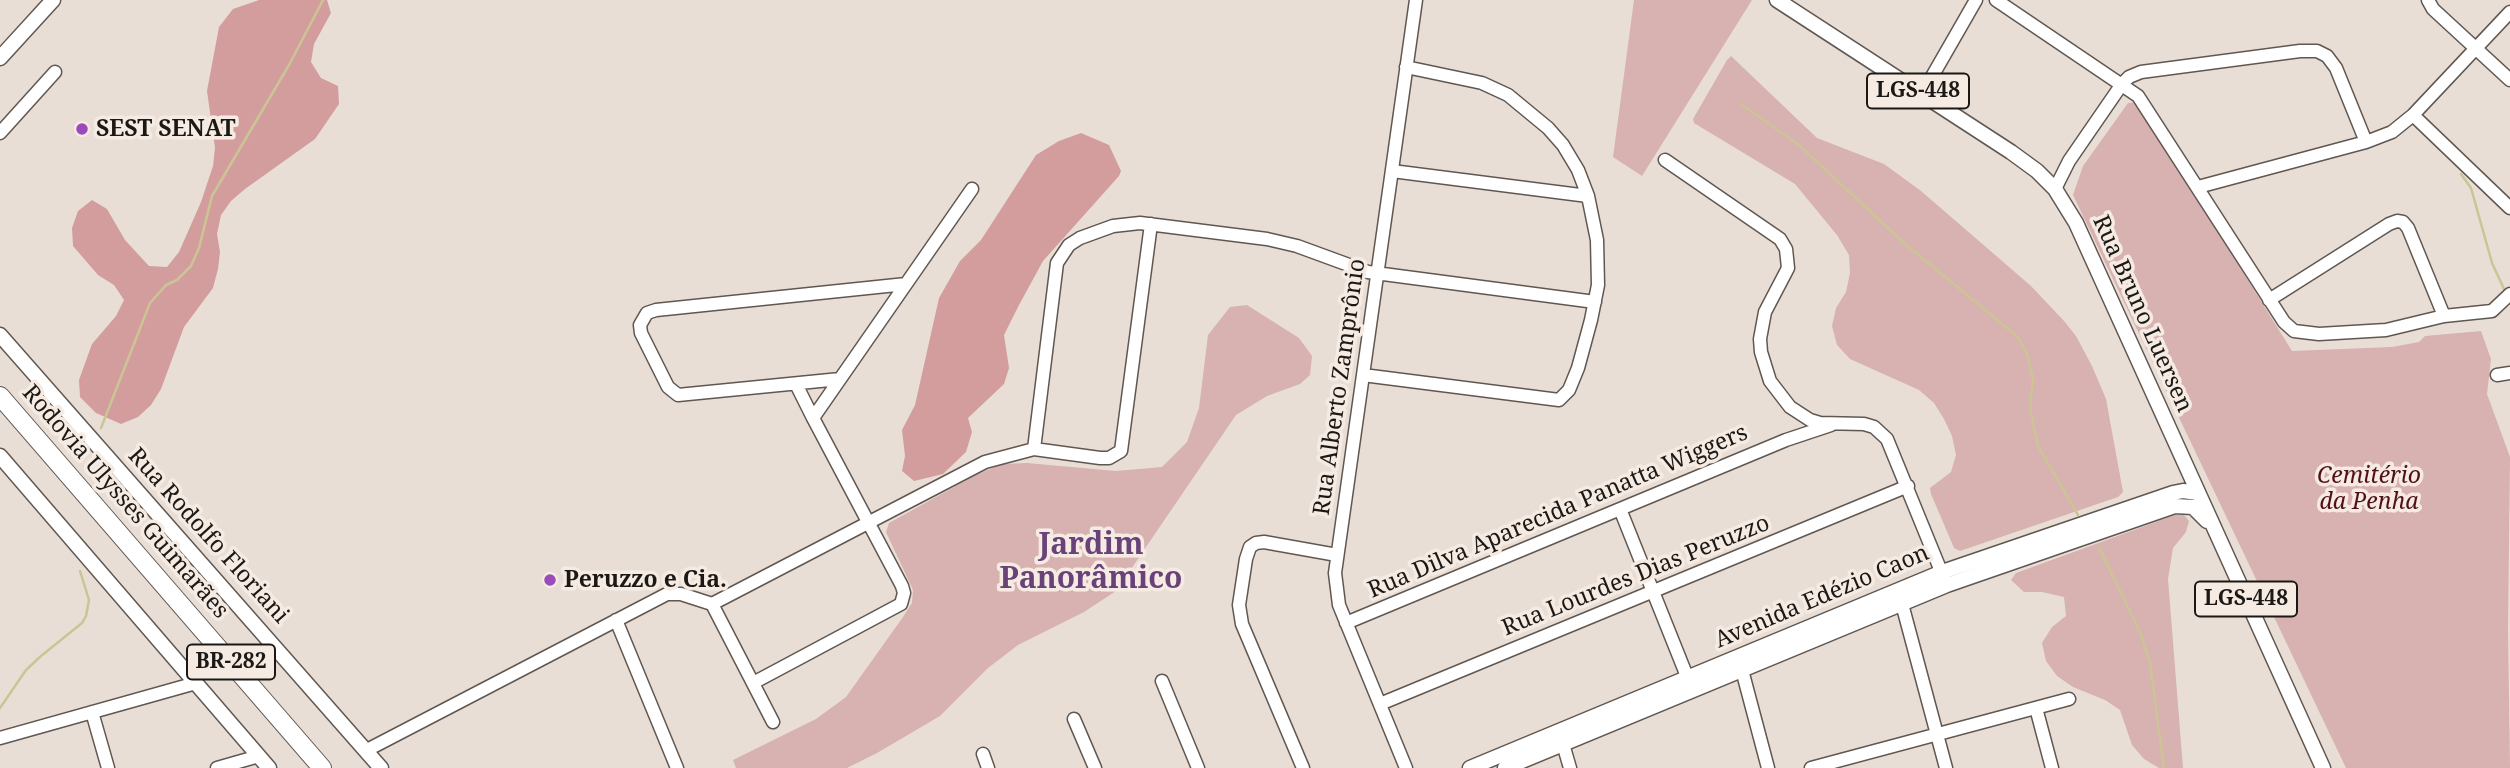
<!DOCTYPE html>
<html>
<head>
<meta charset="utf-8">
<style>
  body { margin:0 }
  canvas { display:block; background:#e8ded6 }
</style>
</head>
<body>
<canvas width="2510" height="768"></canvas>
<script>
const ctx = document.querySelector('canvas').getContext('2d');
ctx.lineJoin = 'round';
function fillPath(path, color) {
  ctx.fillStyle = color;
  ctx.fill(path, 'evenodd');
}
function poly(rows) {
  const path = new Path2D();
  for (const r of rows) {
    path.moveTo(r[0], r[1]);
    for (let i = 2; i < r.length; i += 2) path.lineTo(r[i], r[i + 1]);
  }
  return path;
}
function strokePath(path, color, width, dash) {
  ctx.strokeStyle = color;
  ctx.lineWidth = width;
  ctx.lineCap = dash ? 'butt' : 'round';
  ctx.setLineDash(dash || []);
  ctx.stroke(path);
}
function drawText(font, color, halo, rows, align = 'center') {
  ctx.font = font + ' "Noto Serif",serif';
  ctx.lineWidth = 7;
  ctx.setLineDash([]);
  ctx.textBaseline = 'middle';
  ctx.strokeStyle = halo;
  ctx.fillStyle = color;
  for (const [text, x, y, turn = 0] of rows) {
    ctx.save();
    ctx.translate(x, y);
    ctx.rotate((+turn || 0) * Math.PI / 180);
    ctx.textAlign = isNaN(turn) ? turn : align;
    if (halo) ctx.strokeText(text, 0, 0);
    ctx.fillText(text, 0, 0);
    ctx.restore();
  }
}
fillPath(poly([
  [1634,0,1752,0,1642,176,1613,157],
  [1731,56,1817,138,1884,164,1921,191,2031,286,2064,321,2076,336,2092,366,2106,399,2123,492,2118,497,1960,551,1954,548,1931,494,1930,488,1951,472,1956,455,1952,436,1944,419,1934,403,1919,390,1850,359,1837,345,1832,326,1836,308,1846,292,1850,273,1849,255,1837,235,1795,184,1694,123,1693,119,1727,60],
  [2137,102,2292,351,2392,347,2419,342,2425,336,2481,331,2491,359,2487,394,2510,457,2508,628,2510,768,2346,768,2073,195,2083,166,2128,103],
  [1247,305,1299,338,1312,356,1310,375,1300,384,1267,396,1236,415,1116,591,1084,612,1018,645,988,668,940,716,877,753,847,768,736,768,733,760,816,719,846,697,903,617,912,603,913,590,886,532,889,523,974,476,1001,464,1027,463,1116,471,1162,467,1187,442,1199,408,1208,335,1230,307],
  [2175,515,2184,515,2189,521,2186,532,2173,548,2168,579,2183,768,2159,768,2144,759,2132,745,2120,710,2105,700,2073,687,2057,676,2046,661,2042,643,2052,627,2066,616,2064,597,2042,592,2024,592,2011,580,2016,573]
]), '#d8b1b1');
fillPath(poly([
  [259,0,327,0,331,13,314,44,311,62,321,78,338,86,339,104,315,139,245,189,231,201,221,215,217,234,220,252,218,269,213,288,184,327,161,389,151,405,138,417,121,424,96,413,80,397,79,380,92,344,116,316,124,300,114,285,98,275,73,246,72,228,78,211,92,200,107,209,125,240,149,266,167,267,179,252,201,202,213,166,215,148,207,91,219,27,233,9],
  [1081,133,1109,145,1121,171,1119,176,1043,261,1019,305,1004,335,1009,368,1004,384,968,418,972,432,966,452,943,474,914,481,902,471,905,456,902,430,915,405,939,298,960,261,981,240,1036,155,1059,141]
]), '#d39d9d');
strokePath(poly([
  [1741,104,1800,146,1904,243,2018,337,2027,354,2033,378,2030,408,2038,446,2078,515],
  [2461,174,2471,188,2492,263,2504,289],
  [101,428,150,303,166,285,177,280,191,266,199,248,212,196,289,65,323,0],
  [2099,547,2140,632,2150,663,2164,768],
  [0,708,26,670,41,656,82,623,86,616,89,600,80,571]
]), '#cbc595', 2.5);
const minor = poly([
  [1996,0,2138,96,2284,322,2294,331,2319,334,2386,330,2444,316,2492,311,2510,294],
  [2428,0,2433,9,2510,80],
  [1922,94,1976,0],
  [2413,115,2510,208],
  [0,133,55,72],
  [1665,160,1780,239,1786,249,1788,268,1765,312,1760,339,1761,352,1770,381,1790,407,1810,420,1820,423,1864,424,1874,427,1887,439,1945,581],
  [1392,171,1588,196],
  [2198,187,2366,142,2392,132,2413,115,2510,12],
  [2055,189,2069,161,2122,84,2129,77,2141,72,2300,51,2317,51,2327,56,2336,68,2366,142],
  [2269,300,2389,224,2397,221,2403,222,2408,228,2444,316],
  [1363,375,1559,400,1569,390,1578,368,1591,320,1598,285,1597,240,1588,196,1578,170,1563,145,1548,128,1508,95,1482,83,1406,67],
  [2497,375,2510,373],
  [840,379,678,395,668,387,641,333,640,325,647,313,656,310,906,284],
  [796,384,813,418],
  [1034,449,1057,263,1069,245,1080,238,1113,226,1140,223,1267,239,1297,246,1368,272,1595,302],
  [1620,509,1690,684],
  [712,604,985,462,1034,449,1100,458,1109,458,1121,451,1151,224],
  [712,604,773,722],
  [1902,604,1946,768],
  [616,620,677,768],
  [1346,623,1786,440,1831,425],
  [1742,670,1768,768],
  [1162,681,1198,768],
  [753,683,901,604,904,593,902,586,813,418,972,189],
  [1380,704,1908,486],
  [2036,708,2052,768],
  [92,712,108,768],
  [1074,719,1095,768],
  [0,738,196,683],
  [1563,744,1570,768],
  [367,750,667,594,681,594,712,604],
  [983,754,988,768],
  [217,768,259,756],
  [1303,768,1242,624,1239,605,1246,559,1250,547,1256,543,1264,542,1337,555],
  [1406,768,1339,605,1335,573,1416,0],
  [1811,768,2069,699]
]);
const major = poly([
  [1777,0,2011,152,2037,171,2055,189,2076,223,2323,768],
  [0,58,53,0],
  [0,335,381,768],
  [0,456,269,768],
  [1470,768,1942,572,2173,493,2183,491,2198,493],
  [1505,768,1947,585,2175,506,2193,507,2207,521]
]);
const highway = poly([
  [0,396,322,768]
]);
strokePath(minor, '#605751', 15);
strokePath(major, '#605751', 17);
strokePath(highway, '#605751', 20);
strokePath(minor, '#fff', 12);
strokePath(major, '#fff', 14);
strokePath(highway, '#fff', 18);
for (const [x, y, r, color] of [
  [82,129,7,"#9a4aba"],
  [550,580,7,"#9a4aba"]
]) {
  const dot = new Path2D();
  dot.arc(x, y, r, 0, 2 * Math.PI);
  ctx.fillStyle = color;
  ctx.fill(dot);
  strokePath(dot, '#f5ebe3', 2.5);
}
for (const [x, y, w] of [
  [1918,91,102],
  [2246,599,102],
  [231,662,88]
]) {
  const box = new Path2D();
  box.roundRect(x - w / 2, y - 17.5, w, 35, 5);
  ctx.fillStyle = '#f5ebe3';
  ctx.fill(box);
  strokePath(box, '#1b1815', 2);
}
drawText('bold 21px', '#1b1815', null, [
  ["LGS-448",1918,91],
  ["LGS-448",2246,599],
  ["BR-282",231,662]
]);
drawText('bold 23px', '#1b1815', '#f5ebe3', [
  ["SEST SENAT",96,129],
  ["Peruzzo e Cia.",564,580]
], 'left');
drawText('23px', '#1b1815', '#f5ebe3', [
  ["Rua Bruno Luersen",2142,314,66],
  ["Rua Alberto Zamprônio",1340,387,-82],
  ["Rodovia Ulysses Guimarães",125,502,49],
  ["Rua Dilva Aparecida Panatta Wiggers",1558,512,-23],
  ["Rua Rodolfo Floriani",208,536,48],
  ["Rua Lourdes Dias Peruzzo",1636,576,-22],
  ["Avenida Edézio Caon",1822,597,-23]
]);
drawText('italic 23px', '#511019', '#f5ebe3', [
  ["Cemitério",2369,476],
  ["da Penha",2369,502]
]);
drawText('bold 30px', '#69427a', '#f5ebe3', [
  ["Jardim",1091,545],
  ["Panorâmico",1091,579]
]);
</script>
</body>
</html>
